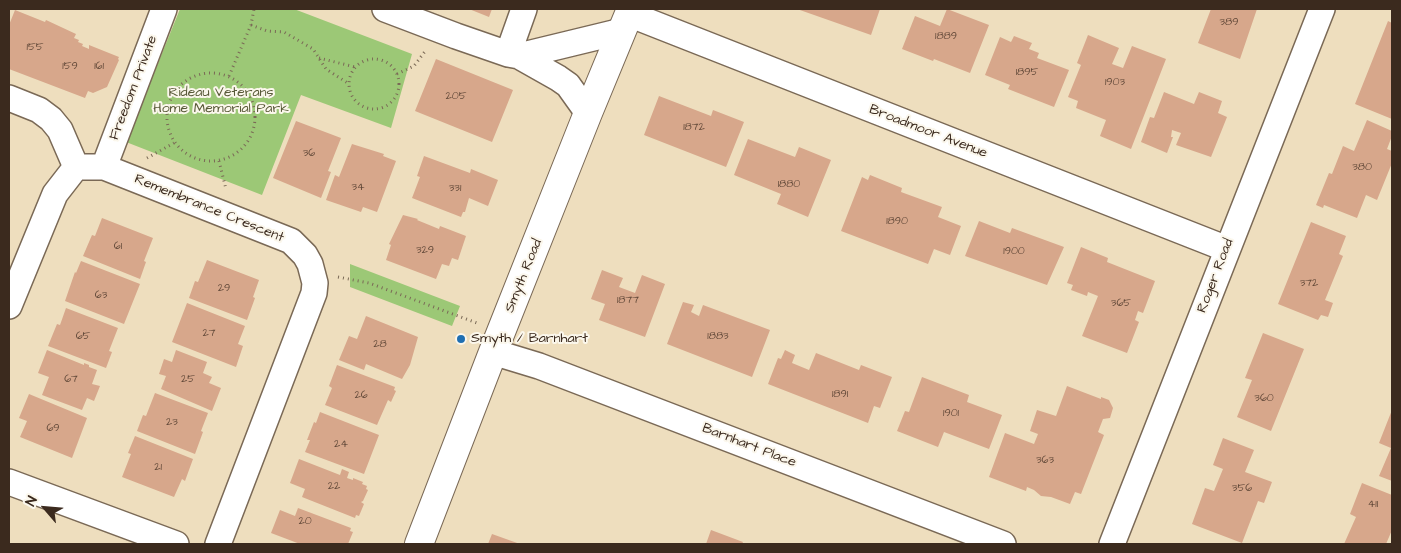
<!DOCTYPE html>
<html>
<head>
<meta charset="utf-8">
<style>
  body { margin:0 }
  #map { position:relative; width:1401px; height:553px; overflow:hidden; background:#eedebe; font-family:"Architects Daughter",sans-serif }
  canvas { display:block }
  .frame { position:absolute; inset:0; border:10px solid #3b2a1e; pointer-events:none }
  .north { position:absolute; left:20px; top:483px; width:50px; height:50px; -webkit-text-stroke:4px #fbf7ec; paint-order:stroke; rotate:297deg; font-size:14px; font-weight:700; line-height:20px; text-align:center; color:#3b2a1e }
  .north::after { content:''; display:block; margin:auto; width:18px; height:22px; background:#3b2a1e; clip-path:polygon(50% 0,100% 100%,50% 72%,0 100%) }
</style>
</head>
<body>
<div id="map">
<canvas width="1401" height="553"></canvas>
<div class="frame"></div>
<div class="north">N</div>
</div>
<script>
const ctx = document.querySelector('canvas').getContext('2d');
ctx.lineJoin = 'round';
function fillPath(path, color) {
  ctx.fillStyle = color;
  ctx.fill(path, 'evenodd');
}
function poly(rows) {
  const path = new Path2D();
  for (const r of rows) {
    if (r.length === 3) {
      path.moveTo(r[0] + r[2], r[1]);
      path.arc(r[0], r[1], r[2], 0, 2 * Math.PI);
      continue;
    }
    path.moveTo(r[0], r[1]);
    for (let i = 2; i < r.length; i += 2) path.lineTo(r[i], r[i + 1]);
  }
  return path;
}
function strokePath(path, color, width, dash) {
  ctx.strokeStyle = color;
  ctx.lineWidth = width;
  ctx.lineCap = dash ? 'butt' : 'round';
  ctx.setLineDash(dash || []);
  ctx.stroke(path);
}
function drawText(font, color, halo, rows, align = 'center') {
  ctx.font = font + ' "Architects Daughter",sans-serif';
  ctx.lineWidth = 4;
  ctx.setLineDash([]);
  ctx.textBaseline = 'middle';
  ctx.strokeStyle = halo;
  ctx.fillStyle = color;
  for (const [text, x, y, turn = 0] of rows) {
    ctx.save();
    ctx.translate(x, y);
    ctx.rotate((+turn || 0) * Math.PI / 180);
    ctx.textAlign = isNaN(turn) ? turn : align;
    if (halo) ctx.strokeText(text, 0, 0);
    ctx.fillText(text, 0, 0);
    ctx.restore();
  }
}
fillPath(poly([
  [180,9,294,9,412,54,391,128,301,95,262,195,126,142],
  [350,264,460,306,452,326,350,287]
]), '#9cc876');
fillPath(poly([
  [469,9,492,9,489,17],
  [797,9,880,9,871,35],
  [947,9,989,25,970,73,934,59,933,61,902,49,915,16,940,26],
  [1211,9,1257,9,1240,59,1198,43],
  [15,10,45,22,46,20,76,34,74,38,79,40,78,42,83,44,82,46,89,49,89,45,119,57,118,59,119,60,107,87,93,93,88,91,85,98,9,69,9,25],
  [1388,21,1392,23,1392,119,1355,104],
  [1088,35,1119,48,1112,64,1123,68,1132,46,1166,59,1131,149,1100,136,1106,120,1076,108,1078,101,1068,97,1081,65,1077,63],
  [1014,36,1032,43,1029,49,1039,53,1037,58,1069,70,1054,107,1008,89,1010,85,985,75,1000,37,1011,42],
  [436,59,513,90,492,142,415,111],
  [1164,92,1194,104,1199,92,1222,101,1218,113,1227,117,1211,157,1176,145,1181,133,1172,130,1171,137,1173,137,1167,153,1141,142,1150,117,1154,118],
  [659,96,711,116,713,110,744,122,726,167,644,135],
  [1367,120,1392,131,1392,136,1387,149,1392,151,1392,163,1377,200,1366,195,1357,218,1324,205,1323,208,1316,205,1329,173,1332,174,1343,146,1354,151],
  [296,121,341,138,328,171,331,172,321,198,273,178],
  [748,139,795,157,799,147,831,160,808,217,777,204,781,194,734,175],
  [352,144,384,154,383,156,396,161,377,212,363,207,361,212,326,200,335,175,339,177],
  [424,156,470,173,471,169,498,180,488,206,469,198,465,212,463,212,461,217,412,198,420,177,417,176],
  [870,175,902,188,901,192,942,207,938,217,961,226,950,255,934,249,928,264,841,231,862,177,868,180],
  [403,215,418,219,417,220,439,229,440,226,466,236,458,260,452,258,449,266,442,264,436,279,386,260,391,245,389,244],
  [102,218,153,238,144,261,146,262,140,279,83,256,92,235,95,236],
  [979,221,1010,233,1012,228,1064,247,1047,285,965,256],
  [1311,222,1346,236,1339,254,1343,256,1325,300,1333,303,1328,317,1321,315,1318,320,1278,304],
  [1081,247,1108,258,1107,262,1155,281,1143,313,1138,311,1135,320,1139,322,1127,353,1082,336,1098,296,1088,292,1087,296,1071,290,1073,285,1067,283],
  [207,260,259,280,253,297,255,298,247,320,189,298,195,281,198,282],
  [81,261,140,284,124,324,65,301,75,272,76,273],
  [602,270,623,278,619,287,635,293,642,275,665,284,645,337,599,320,605,304,591,299],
  [683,302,694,305,691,312,699,316,703,305,770,330,752,377,667,344],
  [187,303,245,326,238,344,243,346,236,367,172,342],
  [66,308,118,328,109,351,112,352,106,368,48,346,57,324,60,325],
  [366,316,418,337,410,365,402,379,366,364,364,370,339,360,349,336,357,339],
  [1263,333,1304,349,1271,431,1237,417,1252,380,1245,378],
  [47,350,84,365,84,363,89,365,89,367,97,370,92,384,100,386,94,401,87,398,82,410,42,395,49,377,38,373],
  [176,350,207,362,203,373,212,377,209,383,221,388,212,411,161,389,166,376,159,374,164,359,172,362],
  [785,350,795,355,792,363,809,370,816,353,859,370,861,365,892,377,880,408,874,406,868,423,768,384,778,358,781,359],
  [337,365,395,387,394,390,396,391,391,402,388,400,377,425,325,405,332,388,329,386],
  [922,377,969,395,967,402,1002,415,989,449,944,432,938,447,897,431,905,411,909,412],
  [1067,386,1101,399,1101,397,1109,400,1113,408,1110,418,1103,419,1098,432,1104,435,1081,494,1075,492,1070,504,1051,497,1041,496,1034,490,1027,487,1026,491,989,477,1005,433,1034,444,1038,434,1030,431,1037,410,1056,416],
  [155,393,208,413,201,431,203,432,195,454,137,431,143,415,146,416],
  [29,394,87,418,72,458,20,437,27,421,19,418],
  [1392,410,1392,481,1379,476,1391,448,1379,443],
  [320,412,379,435,364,474,305,452,310,440,307,440,314,422,316,423],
  [135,436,193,459,185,481,182,479,174,497,122,477,131,454,128,453],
  [1223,438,1254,450,1245,472,1272,482,1264,503,1258,501,1242,543,1192,524,1205,488,1214,491,1223,469,1213,465],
  [299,459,340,475,342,469,349,472,347,478,353,480,353,478,363,482,362,484,367,486,366,489,368,490,363,501,361,502,364,504,359,516,356,515,355,518,302,497,305,489,290,483],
  [1362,483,1392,495,1392,530,1386,544,1344,544,1356,517,1350,514],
  [298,508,351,528,350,531,353,532,348,544,300,544,271,533,280,510,295,516],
  [711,530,743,542,742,544,706,544],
  [492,534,520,544,488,544]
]), '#d7a78b');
const street = poly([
  [385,9,456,36,508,54,519,56,558,78,568,85,588,113],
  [629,14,1227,249],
  [508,54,524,9],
  [519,56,622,31],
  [9,98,39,110,51,119,60,130,76,167],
  [76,167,104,167,291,241,305,255,310,264,315,283,314,293,218,544],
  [104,167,164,9],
  [9,306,55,194,76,167],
  [493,352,539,366,1003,544],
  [9,482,176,544],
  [1112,544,1322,9]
]);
const secondary = poly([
  [419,544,493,352,588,113,631,9]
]);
strokePath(street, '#7a6956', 28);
strokePath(secondary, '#7a6956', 30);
strokePath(poly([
  [251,25,267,31,284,32,313,49,326,69,349,84],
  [319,58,355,67],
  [374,84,25],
  [211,117,44],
  [397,74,414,66,426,50],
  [229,76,251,25,254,9],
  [147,158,174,143],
  [219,161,226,189],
  [338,277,369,283,477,323]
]), '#7a6956', 3, [1, 4]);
strokePath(street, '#fff', 25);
strokePath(secondary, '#fff', 28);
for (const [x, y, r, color] of [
  [461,339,5,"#1f6fb2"]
]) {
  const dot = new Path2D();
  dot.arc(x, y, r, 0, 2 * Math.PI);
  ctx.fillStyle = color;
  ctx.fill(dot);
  strokePath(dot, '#fbf7ec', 2);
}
drawText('11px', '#624939', null, [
  ["389",1229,23],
  ["1889",946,37],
  ["155",35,48],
  ["159",70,67],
  ["161",99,67],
  ["1895",1027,73],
  ["1903",1115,83],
  ["205",456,97],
  ["1872",694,128],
  ["36",309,154],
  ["380",1362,168],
  ["1880",789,185],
  ["34",358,188],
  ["331",455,189],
  ["1890",897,222],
  ["61",118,247],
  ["329",425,251],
  ["1900",1014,252],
  ["372",1309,284],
  ["29",224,289],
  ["63",101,296],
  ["1877",628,301],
  ["365",1121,304],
  ["27",209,334],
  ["65",83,337],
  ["1883",718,337],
  ["28",380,345],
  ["67",71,380],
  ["25",188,380],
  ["1891",840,395],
  ["26",361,396],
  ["360",1264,399],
  ["1901",951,414],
  ["23",172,423],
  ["69",53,429],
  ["24",341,445],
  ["363",1045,461],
  ["21",158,468],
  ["22",334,487],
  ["356",1242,489],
  ["411",1373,505],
  ["20",305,522]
]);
drawText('14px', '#3b2a1e', '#fbf7ec', [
  ["Freedom Private",134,88,-69],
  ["Broadmoor Avenue",928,132,21],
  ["Remembrance Crescent",209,209,22],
  ["Smyth Road",524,276,-68],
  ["Roger Road",1216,276,-69],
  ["Barnhart Place",749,446,21]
]);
drawText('14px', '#585938', '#fbf7ec', [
  ["Rideau Veterans",221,93],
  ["Home Memorial Park",221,109]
]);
drawText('14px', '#3b2a1e', '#fbf7ec', [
  ["Smyth / Barnhart",471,339]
], 'left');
</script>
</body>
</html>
